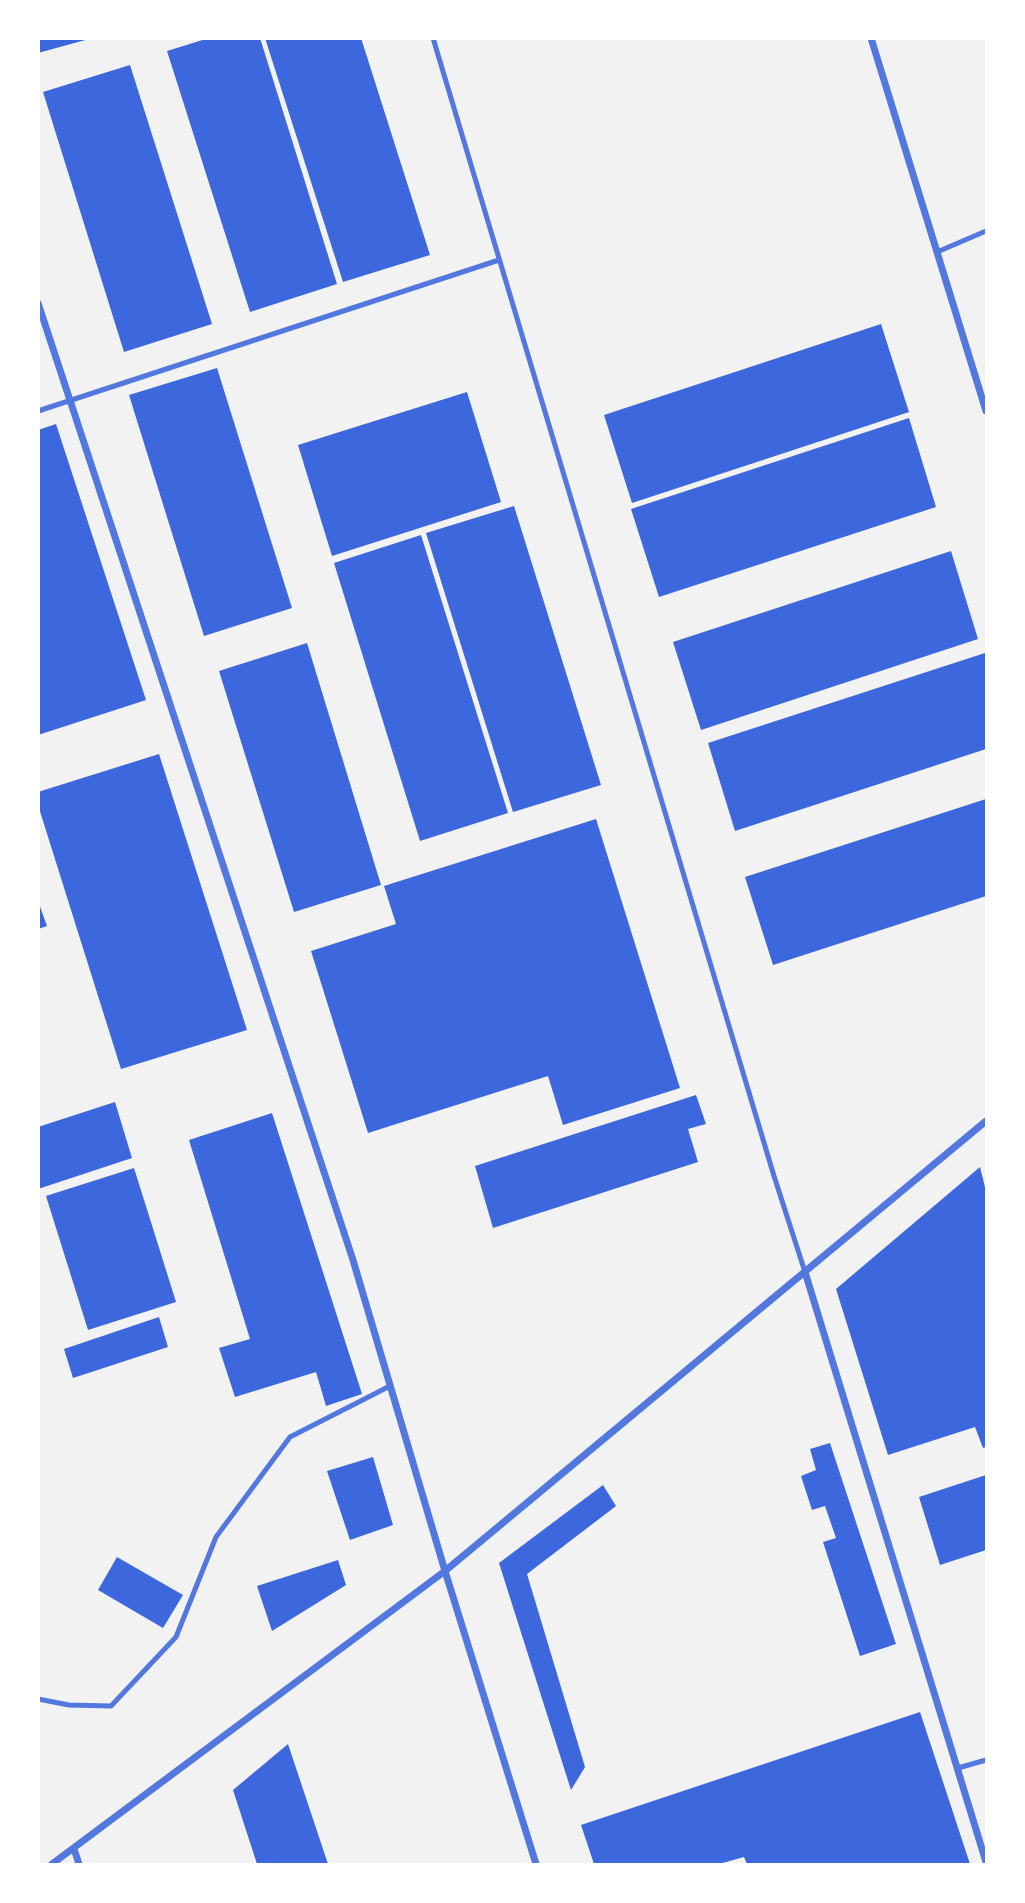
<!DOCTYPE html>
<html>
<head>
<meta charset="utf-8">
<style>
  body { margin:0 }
  #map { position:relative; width:1025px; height:1903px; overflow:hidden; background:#f2f2f2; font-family:"Work Sans",sans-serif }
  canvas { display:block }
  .frame { position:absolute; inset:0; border:40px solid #fff; pointer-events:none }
</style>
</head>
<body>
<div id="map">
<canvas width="1025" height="1903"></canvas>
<div class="frame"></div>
</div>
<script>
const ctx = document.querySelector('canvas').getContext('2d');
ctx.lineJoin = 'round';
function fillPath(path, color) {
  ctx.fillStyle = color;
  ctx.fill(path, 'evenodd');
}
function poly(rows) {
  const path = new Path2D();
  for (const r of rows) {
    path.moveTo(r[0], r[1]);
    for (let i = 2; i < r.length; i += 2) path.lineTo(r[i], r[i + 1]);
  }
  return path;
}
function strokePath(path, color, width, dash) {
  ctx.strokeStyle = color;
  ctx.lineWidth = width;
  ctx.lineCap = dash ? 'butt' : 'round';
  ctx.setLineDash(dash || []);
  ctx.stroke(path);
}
fillPath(poly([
  [38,38,89,38,89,39,38,53],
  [209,38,260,38,337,284,250,312,167,51],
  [265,38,361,38,430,255,343,282],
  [130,65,212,324,124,352,43,92],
  [881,324,909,412,632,503,604,415],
  [217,368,292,608,204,636,129,395],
  [467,392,501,502,332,556,298,445],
  [909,418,936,507,659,597,631,509],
  [56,424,146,700,38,735,38,430],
  [514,506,601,785,513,812,426,533],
  [421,535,508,813,420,841,334,563],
  [951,551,978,639,701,730,673,642],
  [307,643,381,885,294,912,219,671],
  [985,653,986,658,986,749,735,831,708,743],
  [159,754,247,1030,121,1069,38,805,38,792],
  [986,799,986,896,773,965,745,877],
  [596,819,680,1088,563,1125,548,1076,368,1133,311,951,396,924,384,886],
  [38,901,47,926,38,929],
  [696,1095,706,1124,688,1129,698,1162,493,1228,475,1166],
  [115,1102,132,1158,38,1189,38,1127],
  [272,1113,362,1394,326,1406,316,1372,235,1397,219,1348,250,1339,189,1140],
  [980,1167,986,1191,986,1447,983,1448,975,1427,888,1455,836,1289],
  [134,1168,176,1302,88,1330,46,1196],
  [159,1317,168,1347,73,1378,64,1349],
  [830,1443,896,1644,860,1656,823,1542,836,1538,825,1506,812,1510,801,1476,816,1470,810,1449],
  [373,1457,393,1525,350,1540,327,1471],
  [986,1475,986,1550,940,1565,919,1497],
  [603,1485,616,1506,527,1574,585,1767,571,1790,499,1563],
  [117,1557,183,1595,163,1628,98,1590],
  [338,1560,346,1585,272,1631,257,1586],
  [920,1712,970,1864,747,1864,744,1857,719,1864,594,1864,581,1825],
  [288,1744,328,1864,257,1864,233,1790]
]), '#3d67dc');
strokePath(poly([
  [433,38,774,1176,805,1272],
  [937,252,986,231],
  [38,411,499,260],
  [38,1699,69,1705,111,1706,176,1637,216,1537,290,1437,390,1386],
  [958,1768,986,1760]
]), '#5277de', 5);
strokePath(poly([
  [871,38,986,411],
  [38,303,353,1260,445,1571,536,1864],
  [805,1272,986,1862],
  [74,1849,79,1864],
  [52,1864,445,1571,986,1121]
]), '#5277de', 7);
</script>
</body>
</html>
